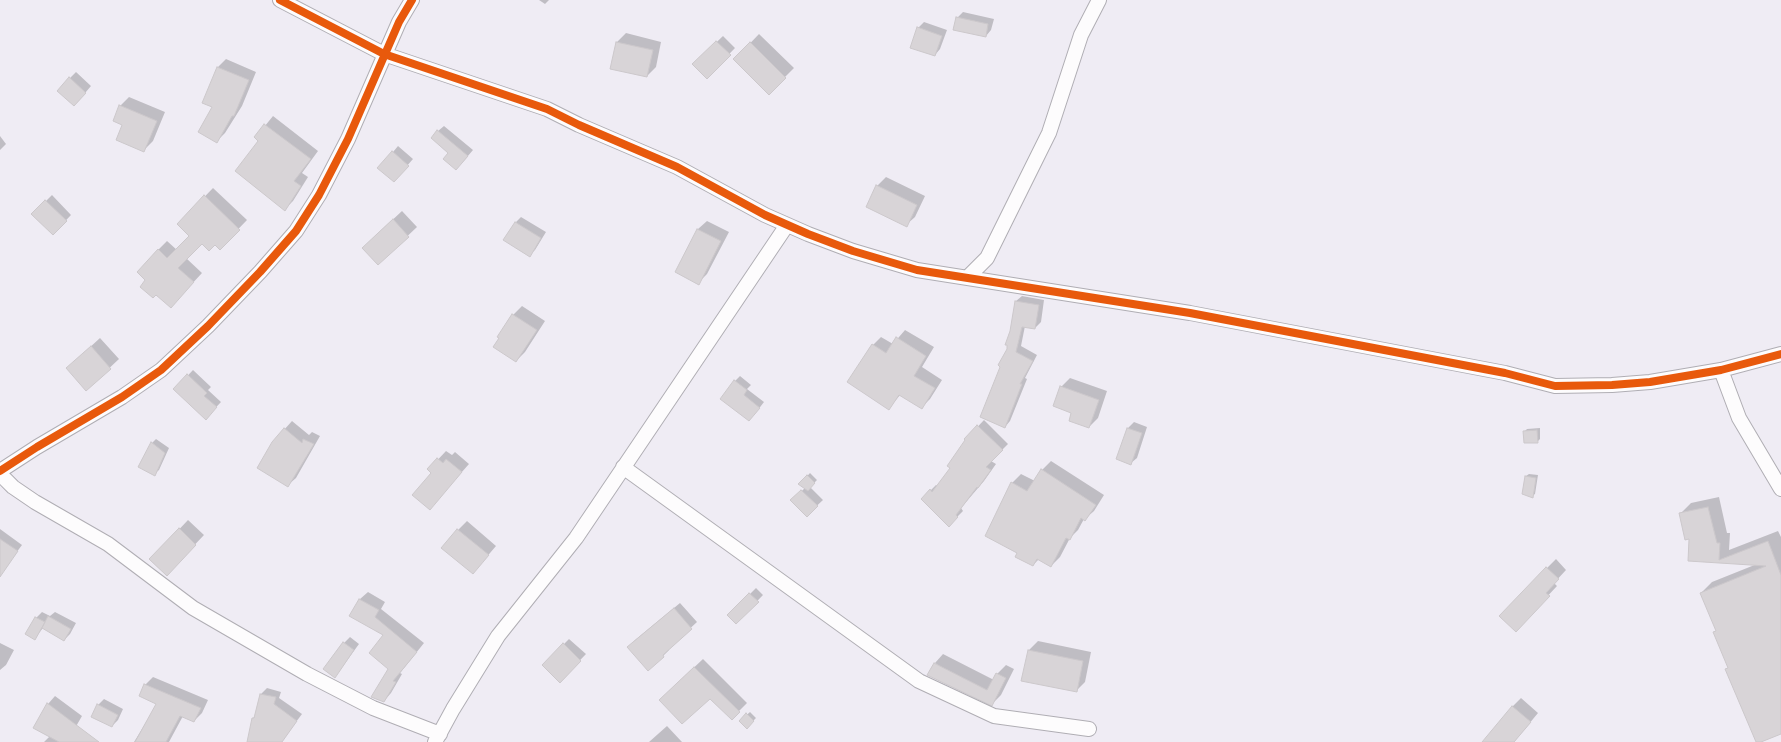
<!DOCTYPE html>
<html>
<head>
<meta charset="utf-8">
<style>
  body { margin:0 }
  canvas { display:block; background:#efecf4 }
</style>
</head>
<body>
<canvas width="1781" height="742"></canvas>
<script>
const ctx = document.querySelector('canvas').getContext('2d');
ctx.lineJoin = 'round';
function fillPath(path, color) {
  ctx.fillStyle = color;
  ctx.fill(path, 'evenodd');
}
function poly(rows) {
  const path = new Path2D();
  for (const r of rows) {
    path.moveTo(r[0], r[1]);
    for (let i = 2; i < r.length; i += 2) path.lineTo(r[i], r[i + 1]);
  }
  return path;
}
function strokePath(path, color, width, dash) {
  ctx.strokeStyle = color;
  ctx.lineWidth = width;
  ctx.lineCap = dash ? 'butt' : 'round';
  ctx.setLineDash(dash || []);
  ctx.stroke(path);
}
fillPath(poly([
  [539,0,549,0,545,4],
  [963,12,994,19,991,30,986,36,957,18],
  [924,22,947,30,940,49,935,55,918,28],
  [626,33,661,42,656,67,647,76,611,68,617,42],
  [759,34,794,68,769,93,735,59],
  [723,36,735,48,707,77,694,64],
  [226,59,256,72,242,106,225,133,217,141,214,106,204,102,218,67],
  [76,72,91,86,80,99,70,78],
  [129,97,165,112,153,141,144,150,124,124,120,106],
  [273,116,318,151,302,173,308,177,293,201,285,209,260,140,256,137],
  [444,126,473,150,462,163,438,131],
  [0,136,6,144,0,150],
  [398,146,413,159,399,175,393,152],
  [886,177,925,196,915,217,906,225,877,186],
  [213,188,247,220,220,248,215,243,202,242,186,258,202,273,179,298,147,280,158,250,167,241,177,250,191,236,178,224],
  [52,195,71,215,53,234,33,214],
  [402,211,417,227,378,264,372,239],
  [521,217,546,232,535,250,529,255,516,222],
  [707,221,729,232,707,274,698,283,676,272,698,229],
  [1022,296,1044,300,1041,322,1035,328,1025,326,1021,346,1037,355,1025,378,1027,379,1010,421,1005,427,1008,349,1016,301],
  [522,306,545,321,525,352,516,361,499,336,513,315],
  [905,330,934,347,922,367,942,380,930,399,922,407,901,394,889,408,873,345,881,337,893,344],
  [100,338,119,359,86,390,76,360],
  [193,370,211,387,208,390,221,402,206,418,175,389],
  [740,376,751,385,747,389,764,402,754,415,735,381],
  [1070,378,1107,391,1098,418,1089,427,1073,412,1061,387],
  [984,420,1008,444,991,461,996,464,984,481,961,508,963,511,949,525,922,499,936,485,938,486,952,468,967,440,966,439],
  [292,421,309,435,312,432,320,436,296,478,288,485,273,442],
  [1134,422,1147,427,1137,458,1131,463,1117,458,1128,428],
  [1540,428,1540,439,1538,441,1524,432,1527,429],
  [156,439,169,448,159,470,154,474,152,443],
  [446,451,452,455,455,452,469,464,430,508,433,473,429,469],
  [1051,461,1104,495,1094,511,1085,519,1084,519,1078,530,1070,538,1060,557,1051,566,1039,559,1033,565,1018,552,1012,483,1021,474,1035,481,1042,470],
  [810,473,817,480,810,487,823,500,807,515,792,500,805,488,800,484],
  [1529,474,1538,475,1535,494,1532,496,1526,476],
  [1719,497,1727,533,1730,533,1729,550,1778,531,1781,537,1781,732,1757,742,1729,667,1717,631,1701,593,1712,582,1757,564,1689,560,1691,538,1680,514,1691,503],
  [188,520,204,535,167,574,151,559],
  [467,521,496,546,473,573,458,530],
  [0,529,22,545,4,569,0,567],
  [1556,559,1566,570,1554,583,1557,586,1516,630,1547,568],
  [756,588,763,595,736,623,729,615],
  [368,592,385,602,381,609,424,643,400,673,402,674,391,693,384,701,389,668,385,635,351,616,360,599],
  [680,603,697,622,668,649,669,650,663,656,634,641],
  [42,612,50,616,55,612,76,623,70,634,64,640,43,628,35,638,36,618],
  [350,637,359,644,340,670,344,643],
  [569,639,586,654,560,681,543,665],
  [1038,641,1091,652,1085,682,1076,691,1029,650],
  [0,643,14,650,6,665,0,670],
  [943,654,994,680,997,674,1006,665,1014,669,1001,695,992,704,935,663],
  [703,659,747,703,732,718,710,697,669,691],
  [153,677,208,700,202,713,194,721,183,716,169,742,134,742,158,703,145,685],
  [267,688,281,692,279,698,302,714,281,742,249,742,253,718,256,716,261,694],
  [55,696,82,716,67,742,44,742,50,736,48,704],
  [1521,698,1538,713,1514,742,1488,742,1512,707],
  [104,699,123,709,118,720,112,726,98,705],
  [750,712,756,718,747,727,740,721],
  [667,726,682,742,649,742]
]), '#0003');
const building = poly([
  [956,17,988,24,986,37,953,30,956,17],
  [917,27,942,36,935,56,910,48,917,27],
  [716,41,731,55,707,79,692,64,716,41],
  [616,42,653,50,647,77,610,69,616,42],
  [750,42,786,78,769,95,733,59,750,42],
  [217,67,249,80,234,116,232,116,217,143,198,132,212,107,202,103,217,67],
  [69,77,86,93,74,106,57,91,69,77],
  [119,105,157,121,144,152,116,140,122,125,113,121,119,105],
  [264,124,311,159,294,181,301,186,285,211,235,171,258,141,254,137,264,124],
  [437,130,468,156,456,170,443,159,448,153,431,138,437,130],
  [392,151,409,166,394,182,377,168,392,151],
  [876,185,917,205,907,227,866,207,876,185],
  [204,195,240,230,220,250,215,245,209,251,202,244,178,268,194,282,171,308,156,295,153,298,140,287,145,280,137,272,158,249,167,258,189,236,177,224,204,195],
  [45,200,67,221,53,235,31,214,45,200],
  [393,219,409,237,378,265,362,248,393,219],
  [515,222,541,238,530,257,503,240,515,222],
  [697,229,721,241,699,285,675,272,697,229],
  [1015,301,1039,305,1035,329,1022,327,1016,352,1033,361,1020,384,1022,384,1005,428,980,417,1000,367,998,365,1007,349,1007,345,1005,345,1010,331,1015,301],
  [512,314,537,330,516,362,493,347,499,338,497,337,512,314],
  [896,337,926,356,914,376,935,388,922,409,899,395,889,410,847,382,872,344,886,353,896,337],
  [91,346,111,369,86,391,66,368,91,346],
  [187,374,207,393,204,396,217,407,206,420,173,389,187,374],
  [734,380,747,390,744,395,760,408,749,421,720,399,734,380],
  [1060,386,1099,400,1089,428,1069,421,1071,413,1053,406,1060,386],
  [977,425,1003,450,986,467,991,470,978,488,977,487,956,515,958,517,949,527,921,499,930,489,932,492,950,468,947,466,965,440,964,439,977,425],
  [284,428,302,443,303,439,314,444,288,487,257,468,272,442,284,428],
  [1127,428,1142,433,1131,465,1116,459,1127,428],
  [1537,430,1538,443,1524,443,1523,431,1537,430],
  [151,442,165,453,155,476,138,467,151,442],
  [437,458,443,463,446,459,462,472,430,510,412,495,431,473,427,469,437,458],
  [1041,469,1096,505,1085,521,1081,518,1070,540,1066,538,1051,567,1037,559,1033,566,1015,557,1017,553,985,536,1011,482,1027,491,1041,469],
  [807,475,815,483,808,491,798,484,807,475],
  [1525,476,1536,478,1533,498,1522,494,1525,476],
  [801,490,818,506,807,517,790,500,801,490],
  [1708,507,1717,543,1720,543,1719,560,1768,541,1781,575,1781,734,1761,742,1756,742,1725,669,1728,668,1713,632,1716,631,1700,593,1766,566,1688,561,1689,539,1685,540,1679,513,1708,507],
  [179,528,196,545,167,576,149,559,179,528],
  [457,529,489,555,473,574,441,548,457,529],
  [0,539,18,551,0,577,0,539],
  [1546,567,1559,579,1546,593,1550,596,1516,632,1499,616,1546,567],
  [749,593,759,602,736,624,727,615,749,593],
  [359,599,379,610,375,617,417,652,393,681,396,682,384,702,371,697,388,669,369,653,383,635,349,616,359,599],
  [674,608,692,629,663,655,664,657,648,671,627,647,674,608],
  [48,616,71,629,64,641,42,628,48,616],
  [35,617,45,622,35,640,25,634,35,617],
  [343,642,354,650,335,678,323,669,343,642],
  [563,643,581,661,560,683,542,665,563,643],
  [1028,650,1083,661,1077,692,1021,681,1028,650],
  [934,663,987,690,996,673,1006,678,992,706,927,675,934,663],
  [694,667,740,712,732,720,710,699,682,724,659,700,694,667],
  [144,684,201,708,194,722,180,716,166,742,135,742,156,704,139,696,144,684],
  [260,694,276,697,274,704,297,721,282,742,247,742,252,718,254,718,260,694],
  [47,703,99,742,59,742,33,728,47,703],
  [97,704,118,715,112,727,91,717,97,704],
  [1512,706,1531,722,1514,742,1482,742,1512,706],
  [746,713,754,721,747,729,739,721,746,713]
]);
fillPath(building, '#d8d4d7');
strokePath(building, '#ccc8cb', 1);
const street = poly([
  [280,0,384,54,547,109,579,125,677,167,765,215,808,234,853,251,917,270,1190,313,1505,373,1555,386,1612,385,1650,382,1721,370,1781,354],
  [967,278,987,258,1049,133,1081,35,1099,0],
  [1721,370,1739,418,1781,489],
  [623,467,919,681,994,716,1089,729],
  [0,471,37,447,122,397,161,370,208,326,260,272,296,231,319,195,348,139,399,22,412,0],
  [0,474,13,487,35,502,108,544,193,608,307,674,373,708,440,734],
  [435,742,453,709,498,636,576,538,787,225]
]);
strokePath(street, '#b0aeb4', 16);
strokePath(street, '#fdfcfd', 14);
strokePath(poly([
  [280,0,384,54,547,109,579,125,677,167,765,215,808,234,853,251,917,270,1190,313,1505,373,1555,386,1612,385,1650,382,1721,370,1781,354],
  [0,471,37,447,122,397,161,370,208,326,260,272,296,231,319,195,348,139,399,22,412,0]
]), '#e8590c', 8);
</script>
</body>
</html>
